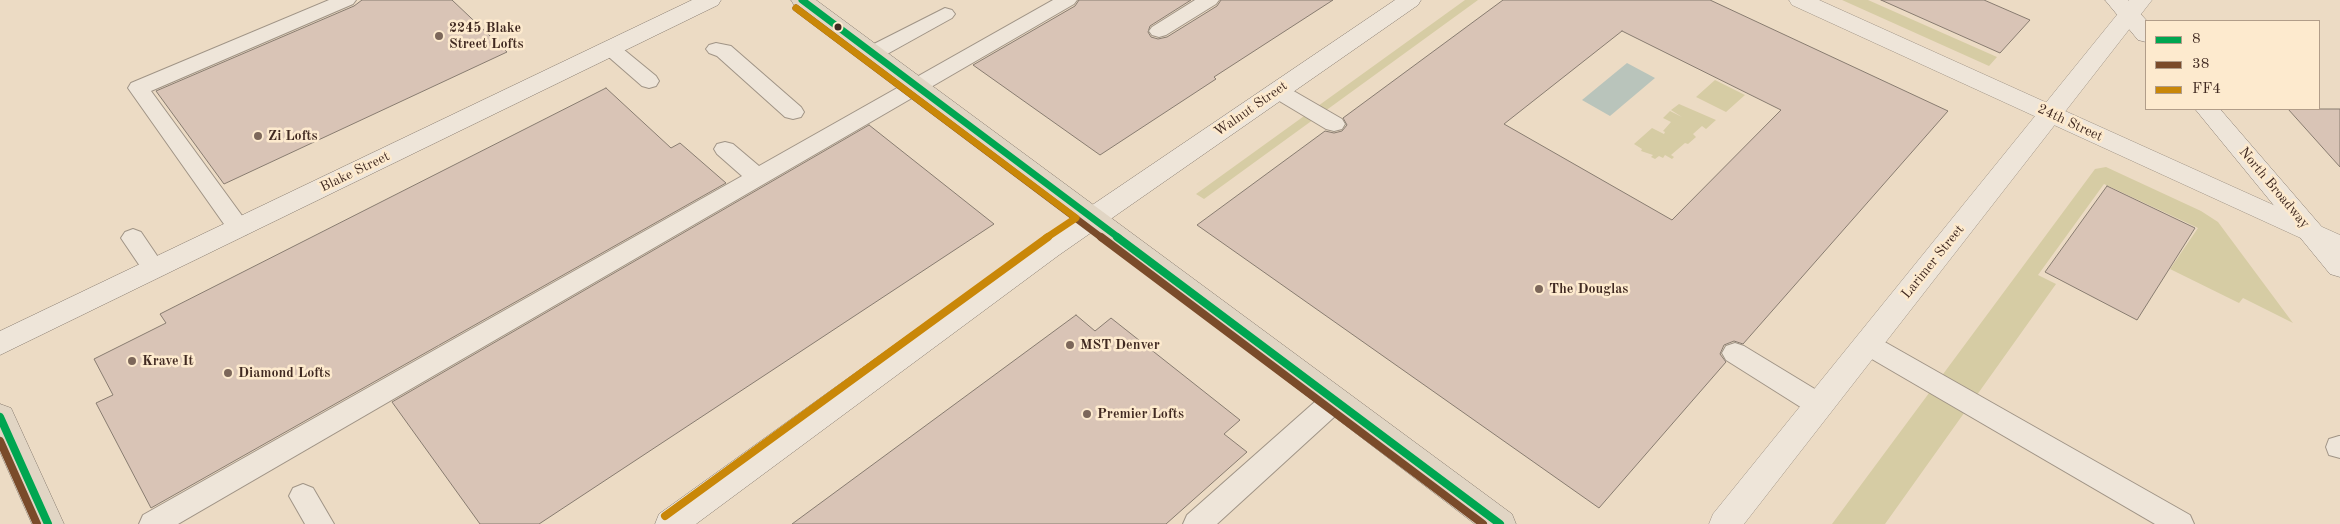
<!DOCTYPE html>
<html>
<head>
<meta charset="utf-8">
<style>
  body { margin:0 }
  #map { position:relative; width:2340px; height:524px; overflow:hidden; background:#ecdbc4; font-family:"Old Standard TT",serif }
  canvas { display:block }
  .legend { position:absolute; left:2145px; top:20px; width:175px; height:90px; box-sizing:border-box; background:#fdeace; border:1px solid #b19d89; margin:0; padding:6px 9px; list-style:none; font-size:15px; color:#402921 }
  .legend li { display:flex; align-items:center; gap:10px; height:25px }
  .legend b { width:25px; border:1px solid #b19d89 }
</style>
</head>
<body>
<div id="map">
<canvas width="2340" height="524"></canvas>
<ul class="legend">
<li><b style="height:6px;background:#00a651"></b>8</li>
<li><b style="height:6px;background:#7a4b2a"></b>38</li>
<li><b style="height:6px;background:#c98708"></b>FF4</li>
</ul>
</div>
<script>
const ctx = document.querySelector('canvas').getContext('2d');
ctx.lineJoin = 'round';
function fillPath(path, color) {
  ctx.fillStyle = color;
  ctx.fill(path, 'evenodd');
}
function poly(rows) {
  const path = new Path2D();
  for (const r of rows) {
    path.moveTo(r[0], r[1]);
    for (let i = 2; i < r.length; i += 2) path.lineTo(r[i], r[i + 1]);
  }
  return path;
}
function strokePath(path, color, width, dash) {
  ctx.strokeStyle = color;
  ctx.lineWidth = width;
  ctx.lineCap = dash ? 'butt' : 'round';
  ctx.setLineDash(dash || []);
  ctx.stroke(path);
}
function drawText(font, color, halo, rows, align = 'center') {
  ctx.font = font + ' "Old Standard TT",serif';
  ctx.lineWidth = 5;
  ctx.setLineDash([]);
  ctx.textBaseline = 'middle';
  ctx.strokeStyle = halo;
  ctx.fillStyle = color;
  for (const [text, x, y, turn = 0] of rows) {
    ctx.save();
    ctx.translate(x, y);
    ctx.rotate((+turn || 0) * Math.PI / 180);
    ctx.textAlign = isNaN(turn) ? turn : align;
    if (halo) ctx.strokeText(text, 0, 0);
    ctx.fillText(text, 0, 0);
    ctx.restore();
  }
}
fillPath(poly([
  [1465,0,1478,0,1204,199,1196,194],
  [1842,0,1868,0,1997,57,1989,66],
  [1715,80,1745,95,1726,112,1696,97],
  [1679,104,1716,120,1706,129,1702,126,1693,134,1696,137,1688,144,1685,143,1671,155,1674,157,1672,159,1665,155,1663,158,1659,156,1655,159,1651,157,1653,155,1641,151,1642,149,1634,144,1652,128,1664,134,1665,132,1663,131,1671,122,1663,118,1670,111,1682,117,1671,110],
  [2106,167,2201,211,2218,222,2293,323,2243,298,2239,303,2170,269,2198,228,2104,184,2038,275,2056,284,1885,524,1832,524,2095,169]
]), '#d6cca4');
fillPath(poly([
  [1627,63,1655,78,1610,116,1582,100]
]), '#b9c4bb');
const building = poly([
  [362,0,452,0,507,52,224,184,156,91,354,6,362,0],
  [1079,0,1191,0,1150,26,1148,32,1151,37,1158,39,1167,37,1217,6,1221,0,1333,0,1214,77,1216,79,1100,155,973,65,1075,6,1079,0],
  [1503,0,1710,0,1948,111,1743,344,1734,341,1724,345,1720,354,1726,362,1599,508,1197,225,1325,131,1334,133,1342,131,1347,125,1343,118,1503,0],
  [1622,31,1781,110,1672,220,1504,124,1622,31],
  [1881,0,1984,0,2030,20,2000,53,1881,0],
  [606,88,671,148,680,143,726,183,151,508,96,403,113,395,94,359,166,323,160,314,606,88],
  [2288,109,2340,109,2340,167,2288,109],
  [869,125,994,224,539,524,480,524,392,402,869,125],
  [2107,186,2195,228,2137,320,2045,272,2107,186],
  [1076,315,1095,331,1111,318,1240,420,1224,434,1247,452,1166,524,792,524,1076,315]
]);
fillPath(building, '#d9c4b6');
strokePath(building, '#887c70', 1);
const service = poly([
  [329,0,356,0,353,4,151,91,251,228,247,234,239,236,231,234,128,88,131,83,329,0],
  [1053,0,1077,0,1074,4,178,524,139,524,143,515,742,176,717,154,714,149,717,144,725,142,733,144,759,166,1053,0],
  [1195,0,1219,0,1216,4,1166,35,1159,37,1152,35,1149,31,1152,27,1195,0],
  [945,8,952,10,955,14,952,18,880,58,873,59,866,58,863,53,866,48,945,8],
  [610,42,617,44,656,76,659,81,656,86,649,88,642,86,603,52,600,48,603,44,610,42],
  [716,43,731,46,801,107,804,112,801,117,793,119,785,117,717,56,709,53,706,49,709,45,716,43],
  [1278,84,1285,86,1342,119,1345,124,1342,129,1334,131,1326,129,1271,96,1268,91,1271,86,1278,84],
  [133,229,141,232,162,263,166,269,162,275,154,278,146,275,125,244,121,238,125,232,133,229],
  [1867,334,1876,337,2190,515,2194,524,2155,524,1858,351,1854,344,1858,337,1867,334],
  [1735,343,1744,346,1828,397,1832,405,1828,413,1819,416,1810,413,1726,360,1722,353,1726,346,1735,343],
  [1335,389,1344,392,1348,400,1344,408,1217,524,1183,524,1187,515,1326,392,1335,389],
  [2339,436,2340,436,2340,458,2329,455,2326,447,2329,439,2339,436],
  [303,484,313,488,334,524,305,524,289,496,293,488,303,484]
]);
const minor = poly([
  [1789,0,1819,0,2340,235,2340,256,1792,5,1789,0]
]);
const tertiary = poly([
  [2129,0,2152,0,1744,524,1709,524,1713,514,2129,0]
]);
const secondary = poly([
  [692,0,721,0,718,5,0,355,0,331,692,0],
  [1395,0,1421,0,1418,5,1059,255,696,524,655,524,659,514,1039,241,1395,0],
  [2105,0,2128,0,2147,21,2146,42,2138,40,2105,0],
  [2195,109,2220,109,2340,248,2340,277,2330,274,2195,109]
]);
const primary = poly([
  [791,0,816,0,1512,514,1516,524,1475,524,794,5,791,0],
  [0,404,11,408,64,524,32,524,0,452,0,404]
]);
strokePath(service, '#a09486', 2);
strokePath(minor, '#a09486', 1);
strokePath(tertiary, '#a09486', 1);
strokePath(secondary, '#887c70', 1);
strokePath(primary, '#887c70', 1);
fillPath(service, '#eee5d9');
fillPath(minor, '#eee5d9');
fillPath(tertiary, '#eee5d9');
fillPath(secondary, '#eee5d9');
fillPath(primary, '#e1d5c4');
strokePath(poly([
  [802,0,1119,238]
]), '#00a651', 7);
strokePath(poly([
  [1117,237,1500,524],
  [0,417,48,524]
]), '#00a651', 8);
strokePath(poly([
  [796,8,1102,238]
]), '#7a4b2a', 7);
strokePath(poly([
  [1101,237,1483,524],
  [0,441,37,524]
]), '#7a4b2a', 8);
strokePath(poly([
  [796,8,1076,218,1046,238]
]), '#c98708', 7);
strokePath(poly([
  [665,516,1048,237]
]), '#c98708', 8);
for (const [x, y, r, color] of [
  [838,27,4.5,"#402921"],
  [439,36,5,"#7c675a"],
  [258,136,5,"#7c675a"],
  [1539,289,5,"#7c675a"],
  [1070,345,5,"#7c675a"],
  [132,361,5,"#7c675a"],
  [228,373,5,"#7c675a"],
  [1087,414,5,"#7c675a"]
]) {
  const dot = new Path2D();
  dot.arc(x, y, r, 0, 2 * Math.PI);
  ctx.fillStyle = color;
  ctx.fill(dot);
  strokePath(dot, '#fdeace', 2);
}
drawText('bold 14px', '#402921', '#fdeace', [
  ["2245 Blake",449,28],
  ["Street Lofts",449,44],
  ["Zi Lofts",268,136],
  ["The Douglas",1549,289],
  ["MST Denver",1080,345],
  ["Krave It",142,361],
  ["Diamond Lofts",238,373],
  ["Premier Lofts",1097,414]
], 'left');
drawText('14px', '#402921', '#fdeace', [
  ["Walnut Street",1251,109,-35],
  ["24th Street",2070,123,25],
  ["Blake Street",355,172,-26],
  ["North Broadway",2274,188,50],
  ["Larimer Street",1933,262,-51]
]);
</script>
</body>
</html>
